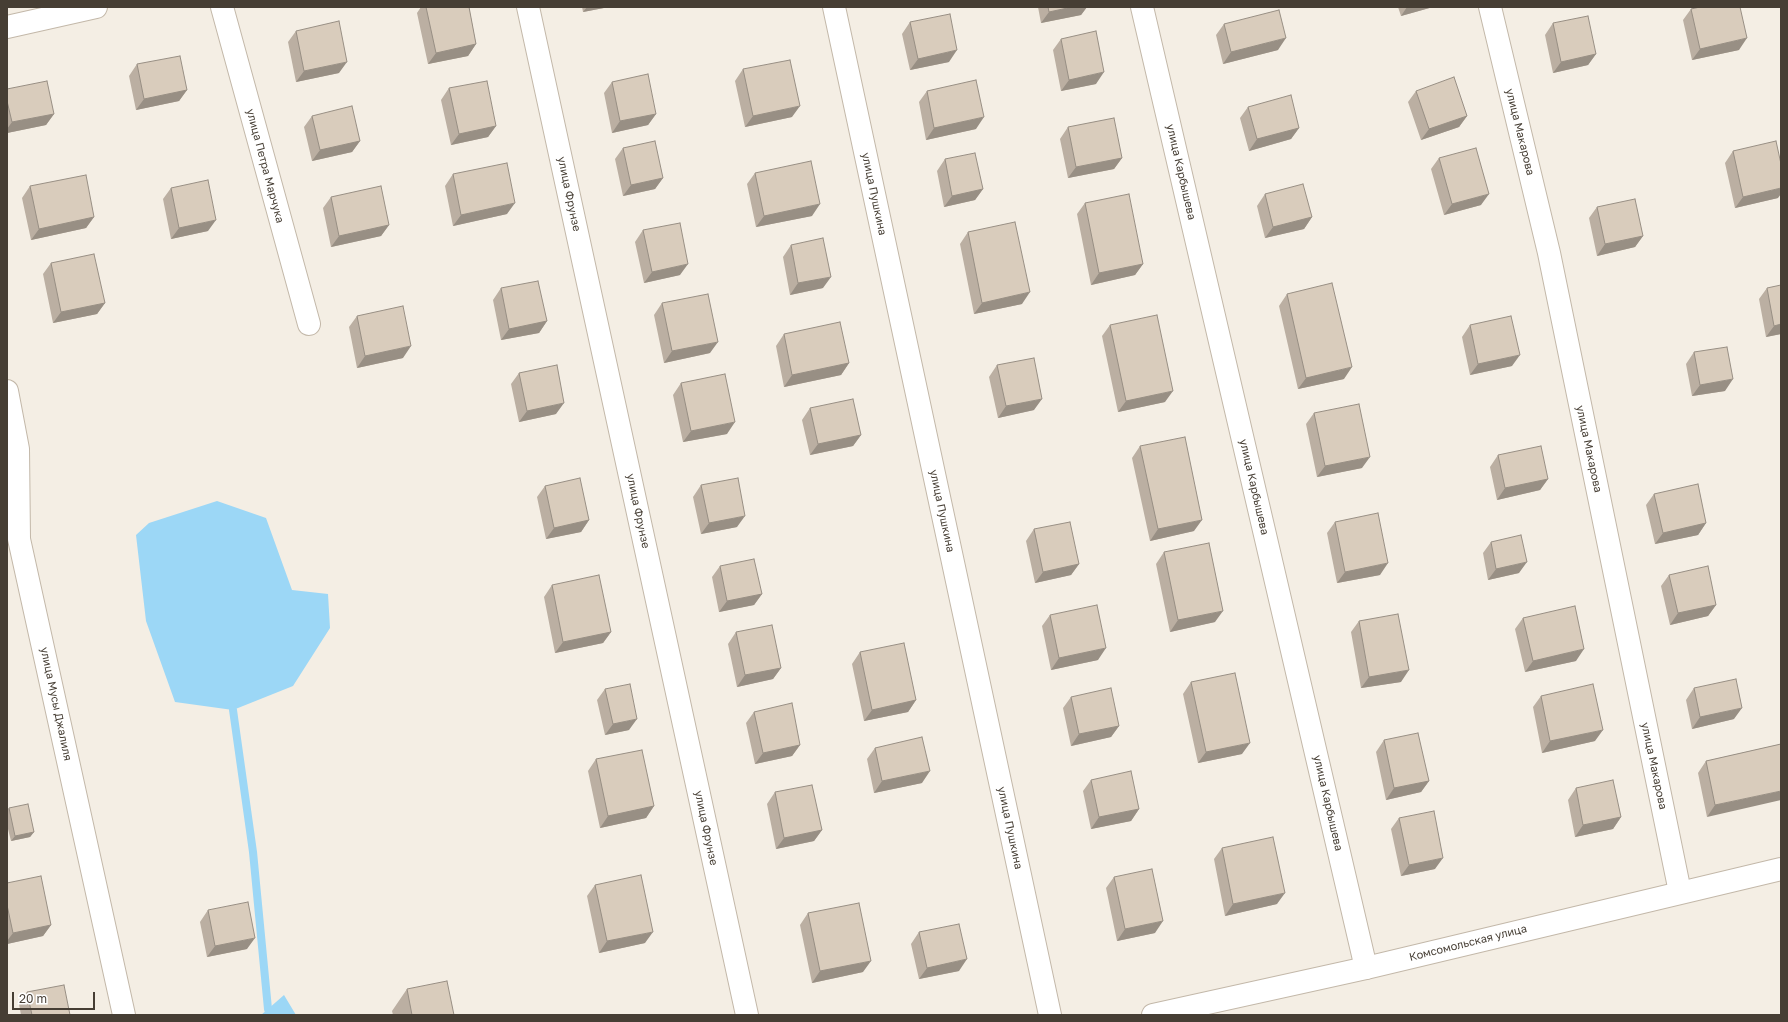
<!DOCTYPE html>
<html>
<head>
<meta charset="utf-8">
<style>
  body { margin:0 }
  #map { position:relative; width:1788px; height:1022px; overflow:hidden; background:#f4eee4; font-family:"Golos Text",sans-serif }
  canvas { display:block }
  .frame { position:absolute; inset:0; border:8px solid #463e34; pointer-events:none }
  .scale { position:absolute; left:12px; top:992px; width:83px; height:18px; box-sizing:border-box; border:2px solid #463e34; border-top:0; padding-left:5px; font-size:12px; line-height:14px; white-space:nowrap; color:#463e34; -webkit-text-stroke:3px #fff; paint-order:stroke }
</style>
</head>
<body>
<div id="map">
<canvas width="1788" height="1022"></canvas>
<div class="frame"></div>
<div class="scale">20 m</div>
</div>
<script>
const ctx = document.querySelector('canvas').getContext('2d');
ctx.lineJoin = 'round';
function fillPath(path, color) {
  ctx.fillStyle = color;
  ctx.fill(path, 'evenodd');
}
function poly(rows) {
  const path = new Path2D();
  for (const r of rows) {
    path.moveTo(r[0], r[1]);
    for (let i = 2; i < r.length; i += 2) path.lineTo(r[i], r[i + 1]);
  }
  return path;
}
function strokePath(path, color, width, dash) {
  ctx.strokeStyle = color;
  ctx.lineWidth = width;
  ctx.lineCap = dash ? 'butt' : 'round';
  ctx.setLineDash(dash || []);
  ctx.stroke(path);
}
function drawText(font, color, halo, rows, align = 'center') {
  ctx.font = font + ' "Golos Text",sans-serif';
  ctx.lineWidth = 4;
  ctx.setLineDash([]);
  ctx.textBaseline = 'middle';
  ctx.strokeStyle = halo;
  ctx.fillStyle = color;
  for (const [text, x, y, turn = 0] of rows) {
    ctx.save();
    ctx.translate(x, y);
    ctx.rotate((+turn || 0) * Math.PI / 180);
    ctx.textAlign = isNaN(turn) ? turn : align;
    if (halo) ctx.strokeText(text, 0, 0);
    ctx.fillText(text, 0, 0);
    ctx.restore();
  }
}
fillPath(poly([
  [217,501,266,518,292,590,328,594,330,628,293,686,233,710,175,702,146,621,136,535,149,523],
  [284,995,296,1015,261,1015,268,1009]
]), '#9cd7f6');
strokePath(poly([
  [233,710,253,852,268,1009]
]), '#9cd7f6', 8);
const minor = poly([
  [222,7,309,324],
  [528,7,747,1015],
  [834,7,1050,1015],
  [1142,7,1366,968],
  [1490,7,1549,253,1680,892],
  [7,27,96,7],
  [7,391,18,449,19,539,124,1015]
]);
const tertiary = poly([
  [1153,1015,1366,968,1781,869]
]);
strokePath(minor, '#c3b8a9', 24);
strokePath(tertiary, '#c3b8a9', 24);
strokePath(minor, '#fff', 22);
strokePath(tertiary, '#fff', 22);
fillPath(poly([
  [421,7,469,7,476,44,468,56,428,64,417,13],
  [582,7,609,7,583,12],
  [1038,7,1087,7,1081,15,1041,23],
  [1398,7,1433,7,1401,16],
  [1691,9,1739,50,1692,60,1683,20],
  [910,22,949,62,910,70,902,34],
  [1553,23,1596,54,1588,65,1553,73,1545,35],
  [1224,24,1278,50,1223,64,1216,35],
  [296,31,339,73,296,82,288,42],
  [1061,39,1096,84,1061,91,1053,50],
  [137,64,187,90,179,101,136,110,129,76],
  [743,69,792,117,745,127,735,81],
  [612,82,656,114,648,125,612,133,604,93],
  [449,88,496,126,488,137,451,145,441,100],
  [7,89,54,114,46,125,7,133],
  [927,91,976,129,926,140,919,102],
  [1416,91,1467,116,1459,127,1421,140,1408,102],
  [1248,107,1299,128,1291,139,1249,151,1240,118],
  [312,116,360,141,352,152,312,161,304,127],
  [1068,127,1122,158,1114,169,1068,178,1060,139],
  [623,148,663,178,655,189,623,196,615,159],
  [1733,151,1778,198,1735,208,1725,163],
  [1439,158,1481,205,1444,215,1431,169],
  [945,159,983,189,975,200,944,207,937,171],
  [755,173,812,216,756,227,747,184],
  [453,174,507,214,453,226,445,186],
  [30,186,94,217,86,228,31,240,22,198],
  [171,188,208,231,171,239,163,199],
  [1265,194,1312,217,1304,229,1265,238,1257,206],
  [331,197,389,225,381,236,331,247,323,208],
  [1085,203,1143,264,1135,275,1091,285,1077,214],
  [1597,207,1643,236,1635,247,1597,256,1589,218],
  [643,230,680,275,644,283,635,242],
  [968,232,1022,304,974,314,960,244],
  [791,245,823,288,790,295,783,257],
  [51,263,105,303,97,314,53,323,43,274],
  [501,288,547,321,539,333,501,340,493,300],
  [1767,288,1781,334,1766,337,1759,299],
  [1287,294,1344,379,1298,389,1279,306],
  [662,303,710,353,664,363,654,315],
  [357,316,403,358,357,368,349,327],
  [1110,325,1165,402,1118,412,1102,336],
  [1470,325,1512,366,1470,375,1462,337],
  [784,334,849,363,841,375,784,387,776,346],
  [1694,352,1725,391,1692,396,1686,364],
  [997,365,1034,410,998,418,989,377],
  [519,373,556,414,519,422,511,384],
  [681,383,727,434,683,442,673,395],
  [810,408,861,435,853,446,810,455,802,420],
  [1314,413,1362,468,1317,477,1306,424],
  [1140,446,1194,531,1150,541,1132,458],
  [1498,455,1548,479,1540,490,1497,500,1490,467],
  [701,485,737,527,701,534,693,497],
  [545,486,589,520,581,532,546,539,537,497],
  [1654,494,1706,523,1698,535,1655,544,1646,505],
  [1335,522,1380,575,1337,583,1327,533],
  [1034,529,1079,564,1071,575,1035,583,1026,541],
  [1491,542,1519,573,1488,580,1483,553],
  [1164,552,1215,622,1170,632,1156,564],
  [720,566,762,594,754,605,719,612,712,577],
  [1669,575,1716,605,1708,616,1670,625,1661,586],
  [552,585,611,632,603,643,555,653,544,597],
  [1050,615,1098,660,1051,670,1042,626],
  [1523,618,1576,661,1525,672,1515,629],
  [1359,621,1401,682,1361,688,1351,632],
  [736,632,781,668,773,679,737,687,728,644],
  [860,652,916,700,908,712,864,721,852,664],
  [1191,682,1242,754,1198,763,1183,694],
  [1694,688,1734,719,1692,729,1686,700],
  [605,689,629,730,605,735,597,700],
  [1541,696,1595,741,1542,753,1533,707],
  [1071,697,1119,726,1111,737,1071,746,1063,708],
  [754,712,800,745,792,756,755,764,746,723],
  [1384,740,1429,781,1421,792,1386,800,1376,752],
  [1781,744,1707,817,1698,773,1706,761],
  [875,748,922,783,874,793,867,759],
  [596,759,654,806,646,818,600,828,588,771],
  [1091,780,1139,809,1131,821,1091,829,1083,791],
  [1576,788,1621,817,1613,829,1575,837,1568,800],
  [775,792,822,830,814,841,776,849,767,804],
  [9,808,34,832,30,837,11,841,7,825,7,810],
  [1399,818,1435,869,1401,876,1391,829],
  [1222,848,1277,904,1225,916,1214,859],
  [1114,877,1155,933,1117,941,1106,888],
  [7,883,51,925,43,936,7,944],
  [595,885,645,943,599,953,587,896],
  [208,910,247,949,207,957,200,922],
  [808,913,863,972,812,983,800,925],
  [919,932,959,971,919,979,911,944],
  [407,989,454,1015,393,1015,392,1011],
  [27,992,70,1015,21,1015,19,1004]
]), '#bbafa2');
fillPath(poly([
  [587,7,609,7,583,12],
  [1072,7,1087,7,1081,15,1041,23,1049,12],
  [1407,7,1433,7,1401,16],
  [1286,38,1278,50,1223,64,1231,52],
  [1747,38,1739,50,1692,60,1700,49],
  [476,44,468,56,428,64,436,53],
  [957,50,949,62,910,70,918,59],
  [1596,54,1588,65,1553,73,1561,62],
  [347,62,339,73,296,82,304,71],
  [1104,72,1096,84,1061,91,1069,80],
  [187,90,179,101,136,110,144,99],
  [800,106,792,117,745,127,753,116],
  [54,114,46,125,7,133,7,129,12,122],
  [656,114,648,125,612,133,620,121],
  [1467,116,1459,127,1421,140,1429,129],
  [984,117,976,129,926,140,934,128],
  [496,126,488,137,451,145,459,134],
  [1299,128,1291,139,1249,151,1257,139],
  [360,141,352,152,312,161,320,150],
  [1122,158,1114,169,1068,178,1076,167],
  [663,178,655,189,623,196,631,185],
  [1781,188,1781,194,1778,198,1735,208,1743,197],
  [983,189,975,200,944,207,952,196],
  [1489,194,1481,205,1444,215,1452,204],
  [515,203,507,214,453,226,461,215],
  [820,204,812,216,756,227,764,216],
  [94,217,86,228,31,240,39,229],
  [1312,217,1304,229,1265,238,1273,227],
  [216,220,208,231,171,239,179,228],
  [389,225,381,236,331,247,339,236],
  [1643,236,1635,247,1597,256,1605,244],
  [688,264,680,275,644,283,652,272],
  [1143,264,1135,275,1091,285,1099,273],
  [831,277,823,288,790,295,798,283],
  [1030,292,1022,304,974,314,982,303],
  [105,303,97,314,53,323,61,312],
  [547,321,539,333,501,340,509,329],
  [1781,324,1781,334,1766,337,1774,326],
  [718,342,710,353,664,363,672,351],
  [411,346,403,358,357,368,365,356],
  [1520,355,1512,366,1470,375,1478,364],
  [849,363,841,375,784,387,792,375],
  [1352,367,1344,379,1298,389,1306,378],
  [1733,379,1725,391,1692,396,1700,385],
  [1173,391,1165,402,1118,412,1126,401],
  [1042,399,1034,410,998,418,1006,406],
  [564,403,556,414,519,422,527,411],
  [735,422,727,434,683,442,691,431],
  [861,435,853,446,810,455,818,444],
  [1370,457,1362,468,1317,477,1325,466],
  [1548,479,1540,490,1497,500,1505,488],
  [745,516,737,527,701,534,709,523],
  [589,520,581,532,546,539,554,528],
  [1202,520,1194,531,1150,541,1158,529],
  [1706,523,1698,535,1655,544,1663,533],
  [1527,562,1519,573,1488,580,1496,569],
  [1388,563,1380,575,1337,583,1345,572],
  [1079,564,1071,575,1035,583,1043,572],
  [762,594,754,605,719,612,727,601],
  [1716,605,1708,616,1670,625,1678,613],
  [1223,611,1215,622,1170,632,1178,620],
  [611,632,603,643,555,653,563,642],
  [1106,648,1098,660,1051,670,1059,658],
  [1584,649,1576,661,1525,672,1533,661],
  [781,668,773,679,737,687,745,675],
  [1409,670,1401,682,1361,688,1369,677],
  [916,700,908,712,864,721,872,710],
  [1742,708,1734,719,1692,729,1700,717],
  [637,719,629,730,605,735,613,724],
  [1119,726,1111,737,1071,746,1079,734],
  [1603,730,1595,741,1542,753,1550,741],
  [1250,743,1242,754,1198,763,1206,752],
  [800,745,792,756,755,764,763,753],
  [930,771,922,783,874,793,882,781],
  [1429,781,1421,792,1386,800,1394,788],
  [1781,791,1781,800,1707,817,1715,805],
  [654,806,646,818,600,828,608,816],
  [1139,809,1131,821,1091,829,1099,817],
  [1621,817,1613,829,1575,837,1583,825],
  [822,830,814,841,776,849,784,838],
  [34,832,30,837,11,841,15,836],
  [1443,858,1435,869,1401,876,1409,865],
  [1285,893,1277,904,1225,916,1233,904],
  [1163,921,1155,933,1117,941,1125,929],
  [51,925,43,936,7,944,7,941,13,933],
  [653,932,645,943,599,953,607,941],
  [255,938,247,949,207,957,215,946],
  [967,959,959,971,919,979,927,968],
  [871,961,863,972,812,983,820,971]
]), '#988f84');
const building = poly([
  [426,7,469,7,476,44,436,53,426,7],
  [1048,7,1072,7,1049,12,1048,7],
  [1700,7,1740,7,1747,38,1700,49,1691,9,1700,7],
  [1279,10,1286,38,1231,52,1224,24,1279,10],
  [950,14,957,50,918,59,910,22,950,14],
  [1588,16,1596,54,1561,62,1553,23,1588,16],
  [339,21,347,62,304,71,296,31,339,21],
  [1096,31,1104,72,1069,80,1061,39,1096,31],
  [180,56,187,90,144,99,137,64,180,56],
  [790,60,800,106,753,116,743,69,790,60],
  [648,74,656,114,620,121,612,82,648,74],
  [1454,77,1467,116,1429,129,1416,91,1454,77],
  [976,80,984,117,934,128,927,91,976,80],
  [47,81,54,114,12,122,7,101,7,89,47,81],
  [487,81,496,126,459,134,449,88,487,81],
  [1291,95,1299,128,1257,139,1248,107,1291,95],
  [352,106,360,141,320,150,312,116,352,106],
  [1114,118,1122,158,1076,167,1068,127,1114,118],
  [655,141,663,178,631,185,623,148,655,141],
  [1776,141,1781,164,1781,188,1743,197,1733,151,1776,141],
  [1476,148,1489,194,1452,204,1439,158,1476,148],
  [975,153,983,189,952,196,945,159,975,153],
  [811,161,820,204,764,216,755,173,811,161],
  [507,163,515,203,461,215,453,174,507,163],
  [86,175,94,217,39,229,30,186,86,175],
  [208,180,216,220,179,228,171,188,208,180],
  [1303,184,1312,217,1273,227,1265,194,1303,184],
  [381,186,389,225,339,236,331,197,381,186],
  [1129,194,1143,264,1099,273,1085,203,1129,194],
  [1635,199,1643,236,1605,244,1597,207,1635,199],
  [1015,222,1030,292,982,303,968,232,1015,222],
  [680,223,688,264,652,272,643,230,680,223],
  [823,238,831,277,798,283,791,245,823,238],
  [94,254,105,303,61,312,51,263,94,254],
  [538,281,547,321,509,329,501,288,538,281],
  [1332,283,1352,367,1306,378,1287,294,1332,283],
  [1781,285,1781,324,1774,326,1767,288,1781,285],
  [708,294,718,342,672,351,662,303,708,294],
  [403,306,411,346,365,356,357,316,403,306],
  [1157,315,1173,391,1126,401,1110,325,1157,315],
  [1511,316,1520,355,1478,364,1470,325,1511,316],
  [840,322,849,363,792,375,784,334,840,322],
  [1727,347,1733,379,1700,385,1694,352,1727,347],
  [1034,358,1042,399,1006,406,997,365,1034,358],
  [557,365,564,403,527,411,519,373,557,365],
  [725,374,735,422,691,431,681,383,725,374],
  [853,399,861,435,818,444,810,408,853,399],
  [1359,404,1370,457,1325,466,1314,413,1359,404],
  [1185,437,1202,520,1158,529,1140,446,1185,437],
  [1541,446,1548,479,1505,488,1498,455,1541,446],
  [580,478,589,520,554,528,545,486,580,478],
  [738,478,745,516,709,523,701,485,738,478],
  [1698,484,1706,523,1663,533,1654,494,1698,484],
  [1378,513,1388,563,1345,572,1335,522,1378,513],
  [1070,522,1079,564,1043,572,1034,529,1070,522],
  [1521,535,1527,562,1496,569,1491,542,1521,535],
  [1209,543,1223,611,1178,620,1164,552,1209,543],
  [754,559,762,594,727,601,720,566,754,559],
  [1708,566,1716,605,1678,613,1669,575,1708,566],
  [599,575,611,632,563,642,552,585,599,575],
  [1097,605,1106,648,1059,658,1050,615,1097,605],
  [1575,606,1584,649,1533,661,1523,618,1575,606],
  [1398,614,1409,670,1369,677,1359,621,1398,614],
  [772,625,781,668,745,675,736,632,772,625],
  [904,643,916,700,872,710,860,652,904,643],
  [1235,673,1250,743,1206,752,1191,682,1235,673],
  [1736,679,1742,708,1700,717,1694,688,1736,679],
  [630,684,637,719,613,724,605,689,630,684],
  [1593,684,1603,730,1550,741,1541,696,1593,684],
  [1111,688,1119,726,1079,734,1071,697,1111,688],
  [792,703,800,745,763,753,754,712,792,703],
  [1418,733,1429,781,1394,788,1384,740,1418,733],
  [922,737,930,771,882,781,875,748,922,737],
  [1781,744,1781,791,1715,805,1706,761,1781,744],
  [642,750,654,806,608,816,596,759,642,750],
  [1131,771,1139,809,1099,817,1091,780,1131,771],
  [1613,780,1621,817,1583,825,1576,788,1613,780],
  [812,785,822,830,784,838,775,792,812,785],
  [28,804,34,832,15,836,9,808,28,804],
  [1434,811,1443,858,1409,865,1399,818,1434,811],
  [1273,837,1285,893,1233,904,1222,848,1273,837],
  [1152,869,1163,921,1125,929,1114,877,1152,869],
  [641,875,653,932,607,941,595,885,641,875],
  [41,876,51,925,13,933,7,905,7,883,41,876],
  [248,902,255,938,215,946,208,910,248,902],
  [859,903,871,961,820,971,808,913,859,903],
  [959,924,967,959,927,968,919,932,959,924],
  [447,981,454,1015,412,1015,407,989,447,981],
  [64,985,70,1015,32,1015,27,992,64,985]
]);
fillPath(building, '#d9ccbc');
strokePath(building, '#988f84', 1);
drawText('11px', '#463e34', '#fff', [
  ["улица Макарова",1520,132,76],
  ["улица Петра Марчука",265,166,75],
  ["улица Карбышева",1181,172,77],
  ["улица Фрунзе",569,194,78],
  ["улица Пушкина",874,194,78],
  ["улица Макарова",1589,449,78],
  ["улица Карбышева",1254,487,77],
  ["улица Фрунзе",638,511,78],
  ["улица Пушкина",942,511,78],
  ["улица Мусы Джалиля",56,704,78],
  ["улица Макарова",1654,766,78],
  ["улица Карбышева",1328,803,77],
  ["улица Фрунзе",706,828,78],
  ["улица Пушкина",1010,828,78],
  ["Комсомольская улица",1468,943,-14]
]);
</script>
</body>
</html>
